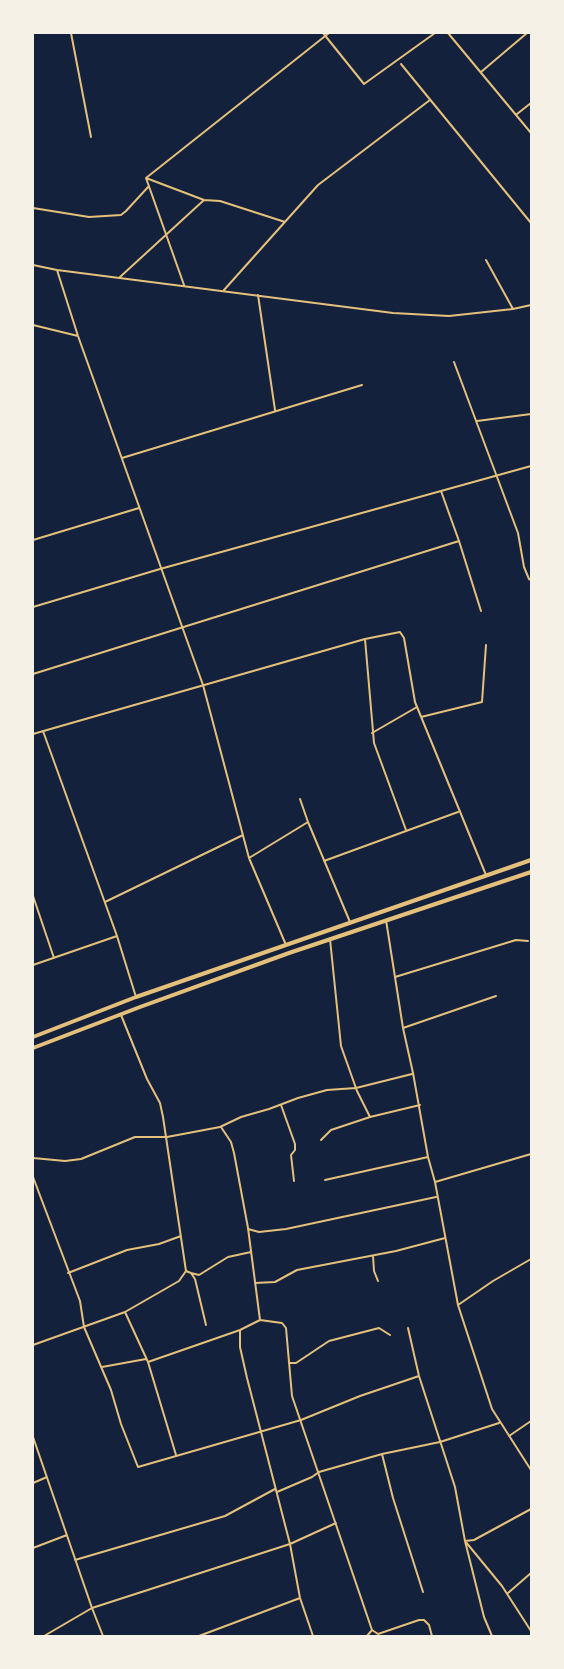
<!DOCTYPE html>
<html>
<head>
<meta charset="utf-8">
<style>
  body { margin:0 }
  #map { position:relative; width:564px; height:1669px; overflow:hidden; background:#14213d; font-family:"PT Sans Narrow",sans-serif }
  canvas { display:block }
  .frame { position:absolute; inset:0; border:34px solid #f6f1e7; pointer-events:none }
</style>
</head>
<body>
<div id="map">
<canvas width="564" height="1669"></canvas>
<div class="frame"></div>
</div>
<script>
const ctx = document.querySelector('canvas').getContext('2d');
ctx.lineJoin = 'round';
function poly(rows) {
  const path = new Path2D();
  for (const r of rows) {
    path.moveTo(r[0], r[1]);
    for (let i = 2; i < r.length; i += 2) path.lineTo(r[i], r[i + 1]);
  }
  return path;
}
function strokePath(path, color, width, dash) {
  ctx.strokeStyle = color;
  ctx.lineWidth = width;
  ctx.lineCap = dash ? 'butt' : 'round';
  ctx.setLineDash(dash || []);
  ctx.stroke(path);
}
strokePath(poly([
  [71,33,91,137],
  [323,33,364,84,435,33],
  [448,33,531,133],
  [401,64,531,223],
  [481,72,527,33],
  [517,114,531,103],
  [146,178,329,33],
  [146,178,204,200,220,201,285,222],
  [146,178,184,285],
  [33,208,89,217,121,215,126,211,149,186],
  [486,260,513,309],
  [33,265,57,270,393,313,449,316,513,309,531,305],
  [57,270,78,336,203,685,249,858,286,945],
  [120,277,204,200],
  [224,290,318,185,430,100],
  [258,295,275,410],
  [33,325,78,336],
  [454,362,518,533,524,567,529,579,531,580],
  [477,421,531,414],
  [122,458,362,385],
  [441,491,459,541,481,611],
  [33,540,139,508],
  [33,607,160,569,531,466],
  [365,639,374,743,406,830],
  [33,674,459,541],
  [421,717,482,702,486,645],
  [43,731,117,936,136,997],
  [372,733,417,707],
  [33,734,365,639,400,632,404,638,415,702,486,875],
  [300,799,308,822],
  [249,858,308,822,350,922],
  [324,861,458,812],
  [33,896,54,958],
  [105,902,243,835],
  [386,920,403,1028,413,1073,428,1157,435,1182,458,1305,492,1409,531,1470],
  [330,939,341,1046,357,1091,370,1117],
  [33,965,117,936],
  [395,977,516,940,528,941],
  [403,1028,496,996],
  [281,1105,295,1144,295,1150,291,1155,294,1181],
  [221,1127,231,1142,234,1153,248,1228,260,1320],
  [321,1140,331,1130,370,1117,420,1105],
  [33,1158,65,1161,81,1159,135,1137,167,1137,220,1127,241,1117,269,1109,298,1098,327,1090,356,1088,412,1074],
  [33,1177,80,1301,84,1327,111,1390,121,1424,138,1467,301,1420,360,1396,419,1376],
  [325,1180,428,1157],
  [435,1182,531,1154],
  [248,1229,259,1232,286,1229,436,1197],
  [373,1256,374,1271,378,1281],
  [186,1271,191,1273,195,1279,206,1325],
  [68,1273,127,1250,159,1244,181,1236],
  [191,1273,199,1275,228,1257,251,1252],
  [255,1283,275,1282,297,1270,396,1251,445,1238],
  [458,1305,493,1281,531,1259],
  [125,1312,148,1362,176,1455],
  [408,1328,419,1376,455,1487,465,1541,502,1586,531,1631],
  [240,1330,240,1347,247,1378,290,1544,300,1598,313,1636],
  [33,1345,125,1312,179,1281,186,1271,163,1117,160,1103,147,1079,121,1015],
  [148,1362,240,1330,260,1320,282,1323,286,1328,292,1396,372,1630],
  [289,1363,296,1363,329,1341,379,1328,390,1335],
  [102,1367,146,1359],
  [509,1436,531,1421],
  [33,1437,92,1608,103,1636],
  [382,1454,393,1498,423,1592],
  [33,1483,47,1477],
  [277,1492,312,1477,319,1472,382,1454,440,1442,499,1423],
  [33,1548,67,1535],
  [75,1560,225,1516,275,1489],
  [508,1593,531,1573],
  [372,1630,378,1634,419,1620,424,1620,429,1625,432,1636],
  [44,1636,92,1608,290,1544,336,1523],
  [199,1636,300,1598],
  [367,1636,372,1630],
  [492,1636,484,1617,465,1541,474,1540,531,1509]
]), '#e5c07b', 2);
strokePath(poly([
  [33,1037,136,997,531,860],
  [33,1048,140,1007,289,953,531,872]
]), '#e5c07b', 4);
</script>
</body>
</html>
